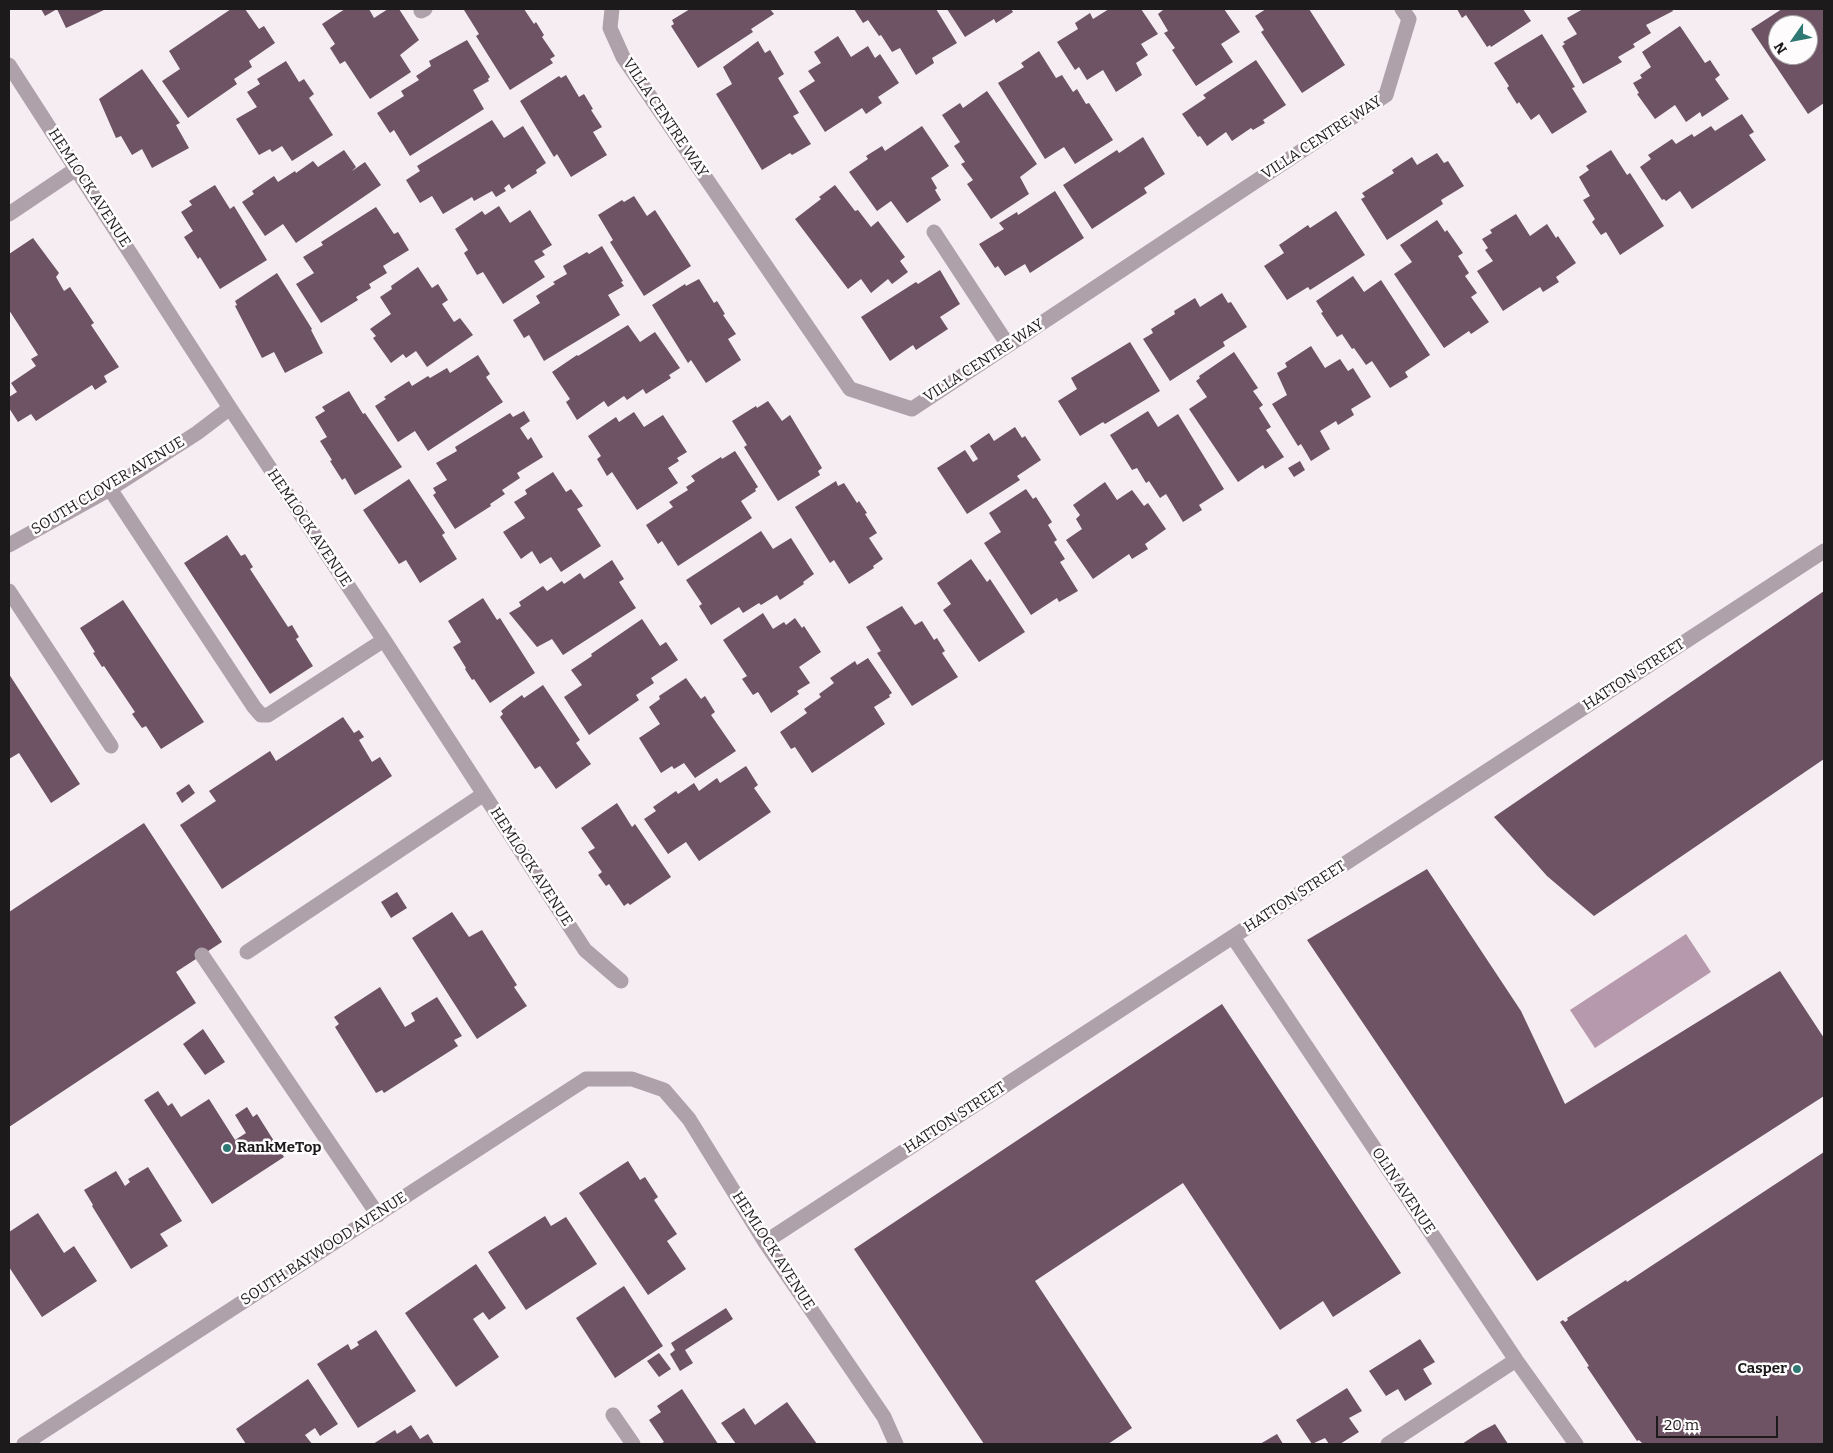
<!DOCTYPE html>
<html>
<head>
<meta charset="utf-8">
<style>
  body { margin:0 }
  #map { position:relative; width:1833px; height:1453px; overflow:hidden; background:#f5edf2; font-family:Bitter,serif }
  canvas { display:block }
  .frame { position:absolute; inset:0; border:10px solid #1d1a1c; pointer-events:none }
  .north { position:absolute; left:1768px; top:15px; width:50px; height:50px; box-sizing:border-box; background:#fefcfd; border:1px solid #a4a2a3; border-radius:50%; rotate:237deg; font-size:14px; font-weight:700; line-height:20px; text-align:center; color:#1d1a1c }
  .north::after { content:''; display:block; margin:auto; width:18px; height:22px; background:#2f7873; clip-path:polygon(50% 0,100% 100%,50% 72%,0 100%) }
  .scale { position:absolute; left:1656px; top:1416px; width:122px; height:22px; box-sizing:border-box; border:2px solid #1d1a1c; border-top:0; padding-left:6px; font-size:15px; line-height:18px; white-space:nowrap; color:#1d1a1c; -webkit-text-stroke:4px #fefcfd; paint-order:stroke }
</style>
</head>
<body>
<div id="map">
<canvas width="1833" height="1453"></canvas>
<div class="frame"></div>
<div class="north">N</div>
<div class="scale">20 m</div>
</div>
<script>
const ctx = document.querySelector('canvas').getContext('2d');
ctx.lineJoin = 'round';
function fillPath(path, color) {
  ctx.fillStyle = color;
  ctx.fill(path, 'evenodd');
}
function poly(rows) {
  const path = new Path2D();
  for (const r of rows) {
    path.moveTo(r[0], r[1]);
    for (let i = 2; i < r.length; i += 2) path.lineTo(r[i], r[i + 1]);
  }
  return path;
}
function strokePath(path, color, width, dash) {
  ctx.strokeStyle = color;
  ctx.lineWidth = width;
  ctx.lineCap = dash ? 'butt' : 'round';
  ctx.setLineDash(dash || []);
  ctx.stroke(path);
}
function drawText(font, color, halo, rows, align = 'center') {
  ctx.font = font + ' Bitter,serif';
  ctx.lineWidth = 5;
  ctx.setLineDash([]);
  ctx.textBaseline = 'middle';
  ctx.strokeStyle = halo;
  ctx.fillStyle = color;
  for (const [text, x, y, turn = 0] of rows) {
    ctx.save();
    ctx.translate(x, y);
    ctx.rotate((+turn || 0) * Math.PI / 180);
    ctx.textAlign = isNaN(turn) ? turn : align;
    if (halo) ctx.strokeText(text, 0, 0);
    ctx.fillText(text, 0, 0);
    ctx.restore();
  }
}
fillPath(poly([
  [1686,934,1711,972,1595,1048,1570,1010]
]), '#b699ac');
fillPath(poly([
  [41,9,106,9,66,28,57,9,45,16],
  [231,9,245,9,259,29,264,26,275,43,249,61,252,67,234,79,237,84,188,118,162,81,180,69,169,51],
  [345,9,369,9,374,18,388,9,399,9,419,40,400,55,411,72,370,99,345,61,340,64,330,48,335,44,322,24],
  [465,9,524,9,534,24,536,22,544,35,542,37,555,56,550,59,553,63,510,90,476,36,479,34,464,10],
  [690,9,770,9,774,14,751,29,753,32,698,68,671,26,674,24,672,20],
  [854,9,936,9,957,43,932,58,934,63,916,75,900,48,892,52,881,35,879,36,868,20,863,23],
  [947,9,1011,9,1013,12,996,23,994,19,965,37],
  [1109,9,1141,9,1158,34,1141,44,1148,55,1136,63,1142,75,1116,92,1103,70,1087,80,1079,67,1075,70,1057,42,1078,29,1075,23,1090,13,1093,19],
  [1162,9,1224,9,1240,32,1221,44,1233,62,1196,86,1172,50,1175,48,1164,33,1168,31,1158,14,1163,10],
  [1266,9,1309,9,1345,65,1302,93,1261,32,1264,30,1255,16],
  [1457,9,1523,9,1531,21,1491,47,1490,45,1487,47,1466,15,1462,18],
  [1583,9,1672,9,1673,11,1646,25,1651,33,1633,44,1635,47,1618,57,1622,62,1583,84,1562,46,1565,44,1563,42,1577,34,1567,18],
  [1782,9,1824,9,1824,103,1808,114,1751,29],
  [1778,25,1808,25,1808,55,1778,55],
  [1680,26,1705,63,1710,60,1720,75,1715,79,1729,99,1702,117,1700,112,1686,122,1675,105,1655,119,1637,94,1639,93,1633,83,1642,78,1640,75,1651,67,1642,52],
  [1542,34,1575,87,1572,88,1587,112,1552,134,1539,114,1531,120,1519,102,1517,104,1507,88,1509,86,1494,63],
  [838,36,851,57,868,46,875,58,880,54,899,83,878,97,882,103,866,114,862,108,825,132,799,91,815,81,808,71,821,63,814,52],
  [467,40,490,77,488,79,489,81,473,90,484,109,410,156,394,130,390,133,377,113,404,96,401,91,419,80,416,76,431,66,429,61],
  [758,41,765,53,770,50,784,74,778,78,799,113,793,116,811,144,792,155,790,153,762,170,716,94,732,84,723,67],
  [1039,51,1056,78,1062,75,1073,92,1077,89,1086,104,1089,103,1113,140,1075,164,1064,147,1045,159,998,83,1024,67,1021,63],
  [1256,60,1286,105,1263,120,1265,123,1253,130,1251,128,1232,141,1226,132,1207,146,1200,136,1198,137,1182,114,1206,98,1203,95],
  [286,61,299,82,304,79,314,94,309,98,333,135,292,161,282,146,272,152,270,149,259,155,236,119,257,107,247,92,260,84,257,79],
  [142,69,180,123,176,125,189,148,152,168,142,149,132,155,121,136,116,138,99,99],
  [566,75,579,97,584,94,593,109,591,110,602,127,593,132,607,155,571,177,557,154,554,157,520,101,559,76,561,78],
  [987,91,1037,164,1020,177,1029,194,991,219,967,184,973,180,961,164,965,162,954,146,960,142,942,115,960,103,963,108],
  [1742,114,1754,132,1749,135,1766,160,1692,209,1680,191,1666,201,1664,199,1662,200,1640,167,1651,159,1648,155,1672,139,1676,144,1692,134,1694,137,1711,126,1715,131],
  [492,120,504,138,523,126,546,163,536,170,537,173,512,189,509,184,504,188,506,191,496,197,492,191,474,201,472,197,443,214,432,196,420,203,406,180,420,171,417,166],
  [922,126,949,166,931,178,937,188,935,190,941,200,907,223,891,201,877,211,849,172,868,159,866,156,882,146,885,151],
  [1143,137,1165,174,1144,188,1147,193,1092,229,1063,185,1117,150,1119,153],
  [344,150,356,167,352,171,365,162,381,185,296,243,283,224,265,236,242,202,254,194,252,191,274,176,278,182,295,171,296,173,313,161,318,167],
  [1611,150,1627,175,1630,173,1664,226,1620,255,1606,232,1601,235,1592,222,1595,219,1583,200,1590,196,1579,177,1589,170,1586,166],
  [1437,153,1444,163,1448,161,1464,186,1441,200,1443,204,1387,240,1361,199,1365,197,1362,193,1394,173,1392,170,1412,157,1417,165],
  [215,185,230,209,234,206,267,260,220,289,200,257,198,259,184,237,193,231,181,212,192,205,189,201],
  [835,185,855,211,858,210,871,227,878,221,905,257,900,261,908,272,892,284,888,279,871,293,861,279,848,289,795,219,821,199,819,197],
  [1055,191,1084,238,1030,273,1025,264,1005,276,998,266,995,268,979,244,1004,229,999,223,1017,212,1018,215],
  [634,196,647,216,655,210,691,266,644,296,610,242,613,240,598,215,622,200,624,202],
  [499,206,510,223,530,210,552,245,542,251,545,255,534,261,545,277,503,304,483,272,477,275,464,253,468,250,455,229,482,211,485,215],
  [376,207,394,234,398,232,409,250,383,266,387,273,369,284,371,288,356,297,358,300,321,323,296,284,314,273,303,257,323,245,321,242],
  [1336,211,1365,255,1310,290,1308,287,1287,300,1264,266,1284,253,1279,245,1308,225,1310,228],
  [1516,214,1530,236,1547,224,1556,238,1558,236,1576,263,1556,277,1559,282,1543,292,1540,287,1503,311,1477,271,1493,261,1485,250,1488,248,1482,239,1492,233,1490,230],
  [1437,220,1445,232,1447,230,1463,253,1458,256,1469,273,1465,276,1477,293,1471,297,1489,322,1471,334,1469,331,1444,348,1394,274,1412,262,1400,245],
  [33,238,59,273,56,277,64,291,70,287,94,323,91,325,119,367,104,376,107,382,95,390,92,385,36,421,31,414,18,422,9,408,9,397,17,392,11,383,36,366,31,359,38,355,9,310,9,254],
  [602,246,623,281,621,282,624,286,608,295,620,315,544,361,529,335,524,338,513,320,540,303,536,296,555,284,553,282,567,274,563,266,587,252,589,254],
  [418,267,432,288,438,284,448,300,442,304,454,322,460,318,473,335,427,367,416,351,406,358,403,354,391,363,373,338,376,336,370,329,391,314,380,297,392,289,391,286],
  [940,270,960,304,940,317,948,329,916,350,913,345,890,361,861,317,916,282,918,284],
  [277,273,312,329,311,330,323,353,285,373,274,352,262,358,235,306,237,305,235,301],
  [1353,276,1364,292,1381,280,1430,355,1405,372,1408,377,1390,388,1372,361,1366,365,1354,348,1352,349,1342,334,1337,337,1321,313,1323,312,1316,301],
  [699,279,714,303,717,301,725,314,723,315,736,334,728,339,741,360,706,383,691,360,688,363,652,305,685,284,686,286],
  [1222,293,1228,303,1231,302,1247,327,1223,342,1225,346,1170,381,1143,339,1153,333,1151,329,1175,314,1174,311,1195,298,1200,307],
  [628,325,640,342,655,332,680,368,669,375,671,378,646,394,643,389,627,400,624,396,608,407,604,401,577,420,566,402,570,399,552,372,577,355,578,356],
  [1130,342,1160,391,1105,424,1103,422,1080,436,1058,401,1077,389,1071,378],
  [1311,346,1325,368,1340,359,1348,371,1353,368,1371,397,1351,409,1354,415,1338,425,1336,421,1320,431,1330,449,1311,461,1301,444,1298,446,1272,404,1287,395,1277,373,1287,367,1285,363],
  [1234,352,1258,388,1253,391,1263,405,1259,408,1271,427,1266,430,1284,457,1265,469,1263,465,1238,482,1189,409,1207,397,1196,381,1200,378,1199,376],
  [478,355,490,374,486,377,503,402,428,451,415,431,398,442,375,406,386,399,384,397,409,381,412,386,428,376,430,378,447,368,450,373],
  [349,391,363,414,365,413,402,467,355,495,345,478,342,480,330,461,332,460,320,441,327,437,315,417,325,411,322,407],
  [768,401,782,421,790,415,822,468,818,471,820,475,778,501,744,447,747,445,732,421,756,406,757,408],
  [524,411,530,421,520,428,528,440,531,437,543,457,517,473,520,478,502,490,505,494,490,504,491,506,455,529,433,495,436,493,433,488,447,480,436,463,457,451,455,447,510,413,513,417],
  [1148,411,1158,427,1178,414,1224,489,1199,505,1202,510,1183,522,1166,494,1160,498,1149,481,1146,483,1137,468,1132,470,1110,435],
  [634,412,644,427,663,415,687,452,677,458,679,461,668,468,678,483,637,510,612,472,607,476,597,459,601,456,588,436,616,417,619,422],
  [1015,427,1022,438,1025,436,1041,460,1017,476,1020,480,967,514,937,468,965,450,973,462,978,459,970,446,989,433,994,441],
  [735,451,758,487,755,489,756,491,741,501,752,518,678,566,662,541,658,544,646,525,673,507,669,502,688,490,686,487,695,481,691,476,721,457,722,459],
  [1300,461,1305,470,1294,477,1288,468],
  [553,472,566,492,571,489,583,506,577,509,601,546,561,572,551,557,540,564,532,551,521,559,503,532,525,518,514,502,527,494,525,490],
  [409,479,445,533,442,535,457,559,420,583,406,560,399,564,363,510],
  [836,481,838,486,844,483,857,503,859,501,867,513,865,514,877,533,869,538,883,559,873,566,874,568,849,584,834,560,830,563,795,507],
  [1105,482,1117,500,1132,490,1144,506,1148,503,1166,529,1145,544,1148,549,1132,559,1129,554,1093,579,1066,540,1082,529,1076,519,1080,515,1073,505],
  [1026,489,1033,499,1036,497,1052,522,1048,525,1057,540,1054,542,1065,559,1060,562,1078,591,1059,602,1057,598,1031,615,984,543,1001,532,989,513],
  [761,531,773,549,791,538,814,574,803,582,804,584,780,600,777,595,761,605,759,603,743,613,739,607,711,625,699,606,702,604,686,580],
  [227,535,241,556,245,554,253,567,250,569,288,627,292,625,299,637,296,639,313,666,270,694,184,563],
  [971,559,987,582,990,579,1025,632,979,662,943,610,951,604,937,583],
  [612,560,624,579,619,582,636,608,563,655,552,639,537,647,509,613,521,606,519,602,543,586,547,591,562,581,564,584,580,573,584,579],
  [1824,591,1824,759,1594,916,1547,876,1494,817],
  [483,598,497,620,500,618,535,673,490,703,474,679,472,680,465,669,466,668,453,647,461,642,448,621],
  [123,600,204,722,161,749,146,726,142,728,132,714,135,712,104,666,102,667,93,653,95,652,80,628],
  [902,606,915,625,922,621,934,640,937,638,945,651,942,653,958,677,912,706,877,653,881,651,866,627],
  [763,613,773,629,784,622,786,625,795,618,802,628,804,626,821,652,799,667,810,683,797,691,799,694,771,713,758,692,753,695,742,679,747,676,723,640],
  [642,619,660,646,666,642,678,660,651,678,654,683,636,695,639,700,589,735,564,697,582,685,571,670,592,656,591,654],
  [868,658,892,693,889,695,890,697,874,707,885,724,812,773,795,747,791,749,780,732,807,713,804,709,821,697,819,694,834,683,830,678,855,661,857,665],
  [9,674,80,784,51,803,19,753,9,759],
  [686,678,701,699,705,696,715,712,711,715,736,751,695,778,684,763,674,769,672,766,661,773,639,738,660,724,649,707,660,699,659,696],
  [543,685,580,740,576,743,591,764,556,789,540,766,535,769,500,717,503,714,501,711,507,706,522,695,524,698],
  [343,717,354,733,359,730,364,737,359,740,372,762,380,757,392,776,222,889,180,825,216,801,209,791,270,751,276,761],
  [746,766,758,785,754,788,771,812,699,861,686,842,668,854,644,819,656,811,653,807,676,791,678,794,694,783,699,791,717,778,720,783],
  [189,784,195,793,182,803,176,793],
  [617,803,632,827,635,824,671,877,630,905,628,903,624,906,609,884,606,886,598,875,602,872,588,852,595,848,581,828],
  [144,823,222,942,176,972,196,1003,9,1127,9,912],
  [1427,869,1521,1011,1565,1104,1780,971,1824,1038,1824,1096,1537,1281,1307,940],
  [397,892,407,908,391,918,381,902],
  [452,912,469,937,482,930,517,985,514,987,527,1006,477,1039,412,938],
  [380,987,405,1027,415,1021,411,1013,437,997,462,1036,454,1040,458,1046,384,1093,382,1090,376,1093,335,1027,339,1024,334,1017],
  [1222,1004,1401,1273,1333,1317,1323,1301,1280,1330,1183,1183,1035,1281,1132,1428,1108,1444,984,1444,854,1249],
  [203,1029,225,1062,205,1075,183,1044],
  [158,1091,168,1106,172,1103,181,1117,209,1099,235,1140,246,1133,235,1115,247,1107,253,1117,257,1114,284,1157,212,1204,144,1100],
  [1824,1152,1824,1444,1643,1444,1639,1440,1637,1441,1587,1367,1589,1366,1560,1322,1563,1320,1565,1322,1568,1320,1567,1318,1626,1280,1627,1282],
  [628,1161,640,1180,645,1177,658,1197,654,1200,677,1234,667,1241,686,1269,648,1295,579,1193],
  [148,1167,182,1221,160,1234,168,1246,131,1269,92,1206,93,1205,84,1190,116,1171,125,1186,130,1182,128,1179],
  [38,1213,64,1253,74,1246,97,1281,42,1317,9,1267,9,1232],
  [545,1216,551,1226,566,1217,597,1264,526,1310,488,1252],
  [476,1264,506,1308,489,1320,483,1312,473,1319,499,1357,456,1387,405,1313],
  [624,1286,663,1346,615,1378,576,1318],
  [726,1308,733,1319,685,1350,693,1363,680,1371,670,1354,675,1350,671,1343],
  [376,1330,416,1391,358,1428,317,1364,348,1344,351,1350,359,1345,357,1342],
  [1420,1339,1435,1362,1423,1369,1432,1384,1405,1401,1398,1389,1386,1396,1369,1371],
  [659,1353,671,1369,659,1377,647,1361],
  [308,1379,338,1424,320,1436,315,1428,305,1435,312,1444,246,1444,236,1429],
  [1347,1388,1362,1411,1349,1418,1359,1432,1340,1444,1329,1444,1325,1438,1312,1444,1296,1420],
  [682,1389,718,1444,660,1444,664,1442,649,1420,661,1412,657,1406],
  [787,1402,817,1444,736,1444,721,1423,744,1408,755,1425],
  [1495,1424,1508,1444,1462,1444,1480,1432],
  [411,1425,420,1439,428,1434,434,1444,373,1444,395,1430,397,1434],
  [1277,1434,1283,1444,1260,1444]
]), '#6d5364');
strokePath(poly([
  [612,9,610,28,623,57,850,389,912,409,1386,95,1409,19,1402,9],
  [421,11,425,9],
  [9,65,230,408,384,640,585,950,621,981],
  [9,214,76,169],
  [934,232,1008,345],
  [110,489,254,707,261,715,268,715,384,640],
  [9,545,110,489,197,433,230,408],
  [9,591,111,746],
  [1233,937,1516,1360,1576,1444],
  [247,952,484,794],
  [202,955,378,1215],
  [765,1242,1824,551],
  [613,1415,633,1444],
  [24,1444,586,1079,632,1079,664,1090,689,1119,765,1242,884,1417,896,1444],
  [1388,1444,1516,1360]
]), '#afa1aa', 15);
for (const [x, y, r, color] of [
  [227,1148,5,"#2f7873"],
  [1797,1369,5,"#2f7873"]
]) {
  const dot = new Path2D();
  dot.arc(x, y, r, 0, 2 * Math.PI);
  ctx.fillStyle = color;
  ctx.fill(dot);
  strokePath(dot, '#fefcfd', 2);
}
drawText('15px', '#1d1a1c', '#fefcfd', [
  ["VILLA CENTRE WAY",665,118,56],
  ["VILLA CENTRE WAY",1322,138,-33],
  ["HEMLOCK AVENUE",89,188,57],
  ["VILLA CENTRE WAY",984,361,-33],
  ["SOUTH CLOVER AVENUE",108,486,-31],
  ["HEMLOCK AVENUE",309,528,56],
  ["HATTON STREET",1634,675,-33],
  ["HEMLOCK AVENUE",531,867,57],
  ["HATTON STREET",1295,897,-33],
  ["HATTON STREET",955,1118,-33],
  ["OLIN AVENUE",1403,1191,56],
  ["SOUTH BAYWOOD AVENUE",324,1249,-33],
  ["HEMLOCK AVENUE",773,1251,57]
]);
drawText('bold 15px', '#1d1a1c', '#fefcfd', [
  ["RankMeTop",237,1148],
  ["Casper",1787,1369,"right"]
], 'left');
</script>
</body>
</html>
